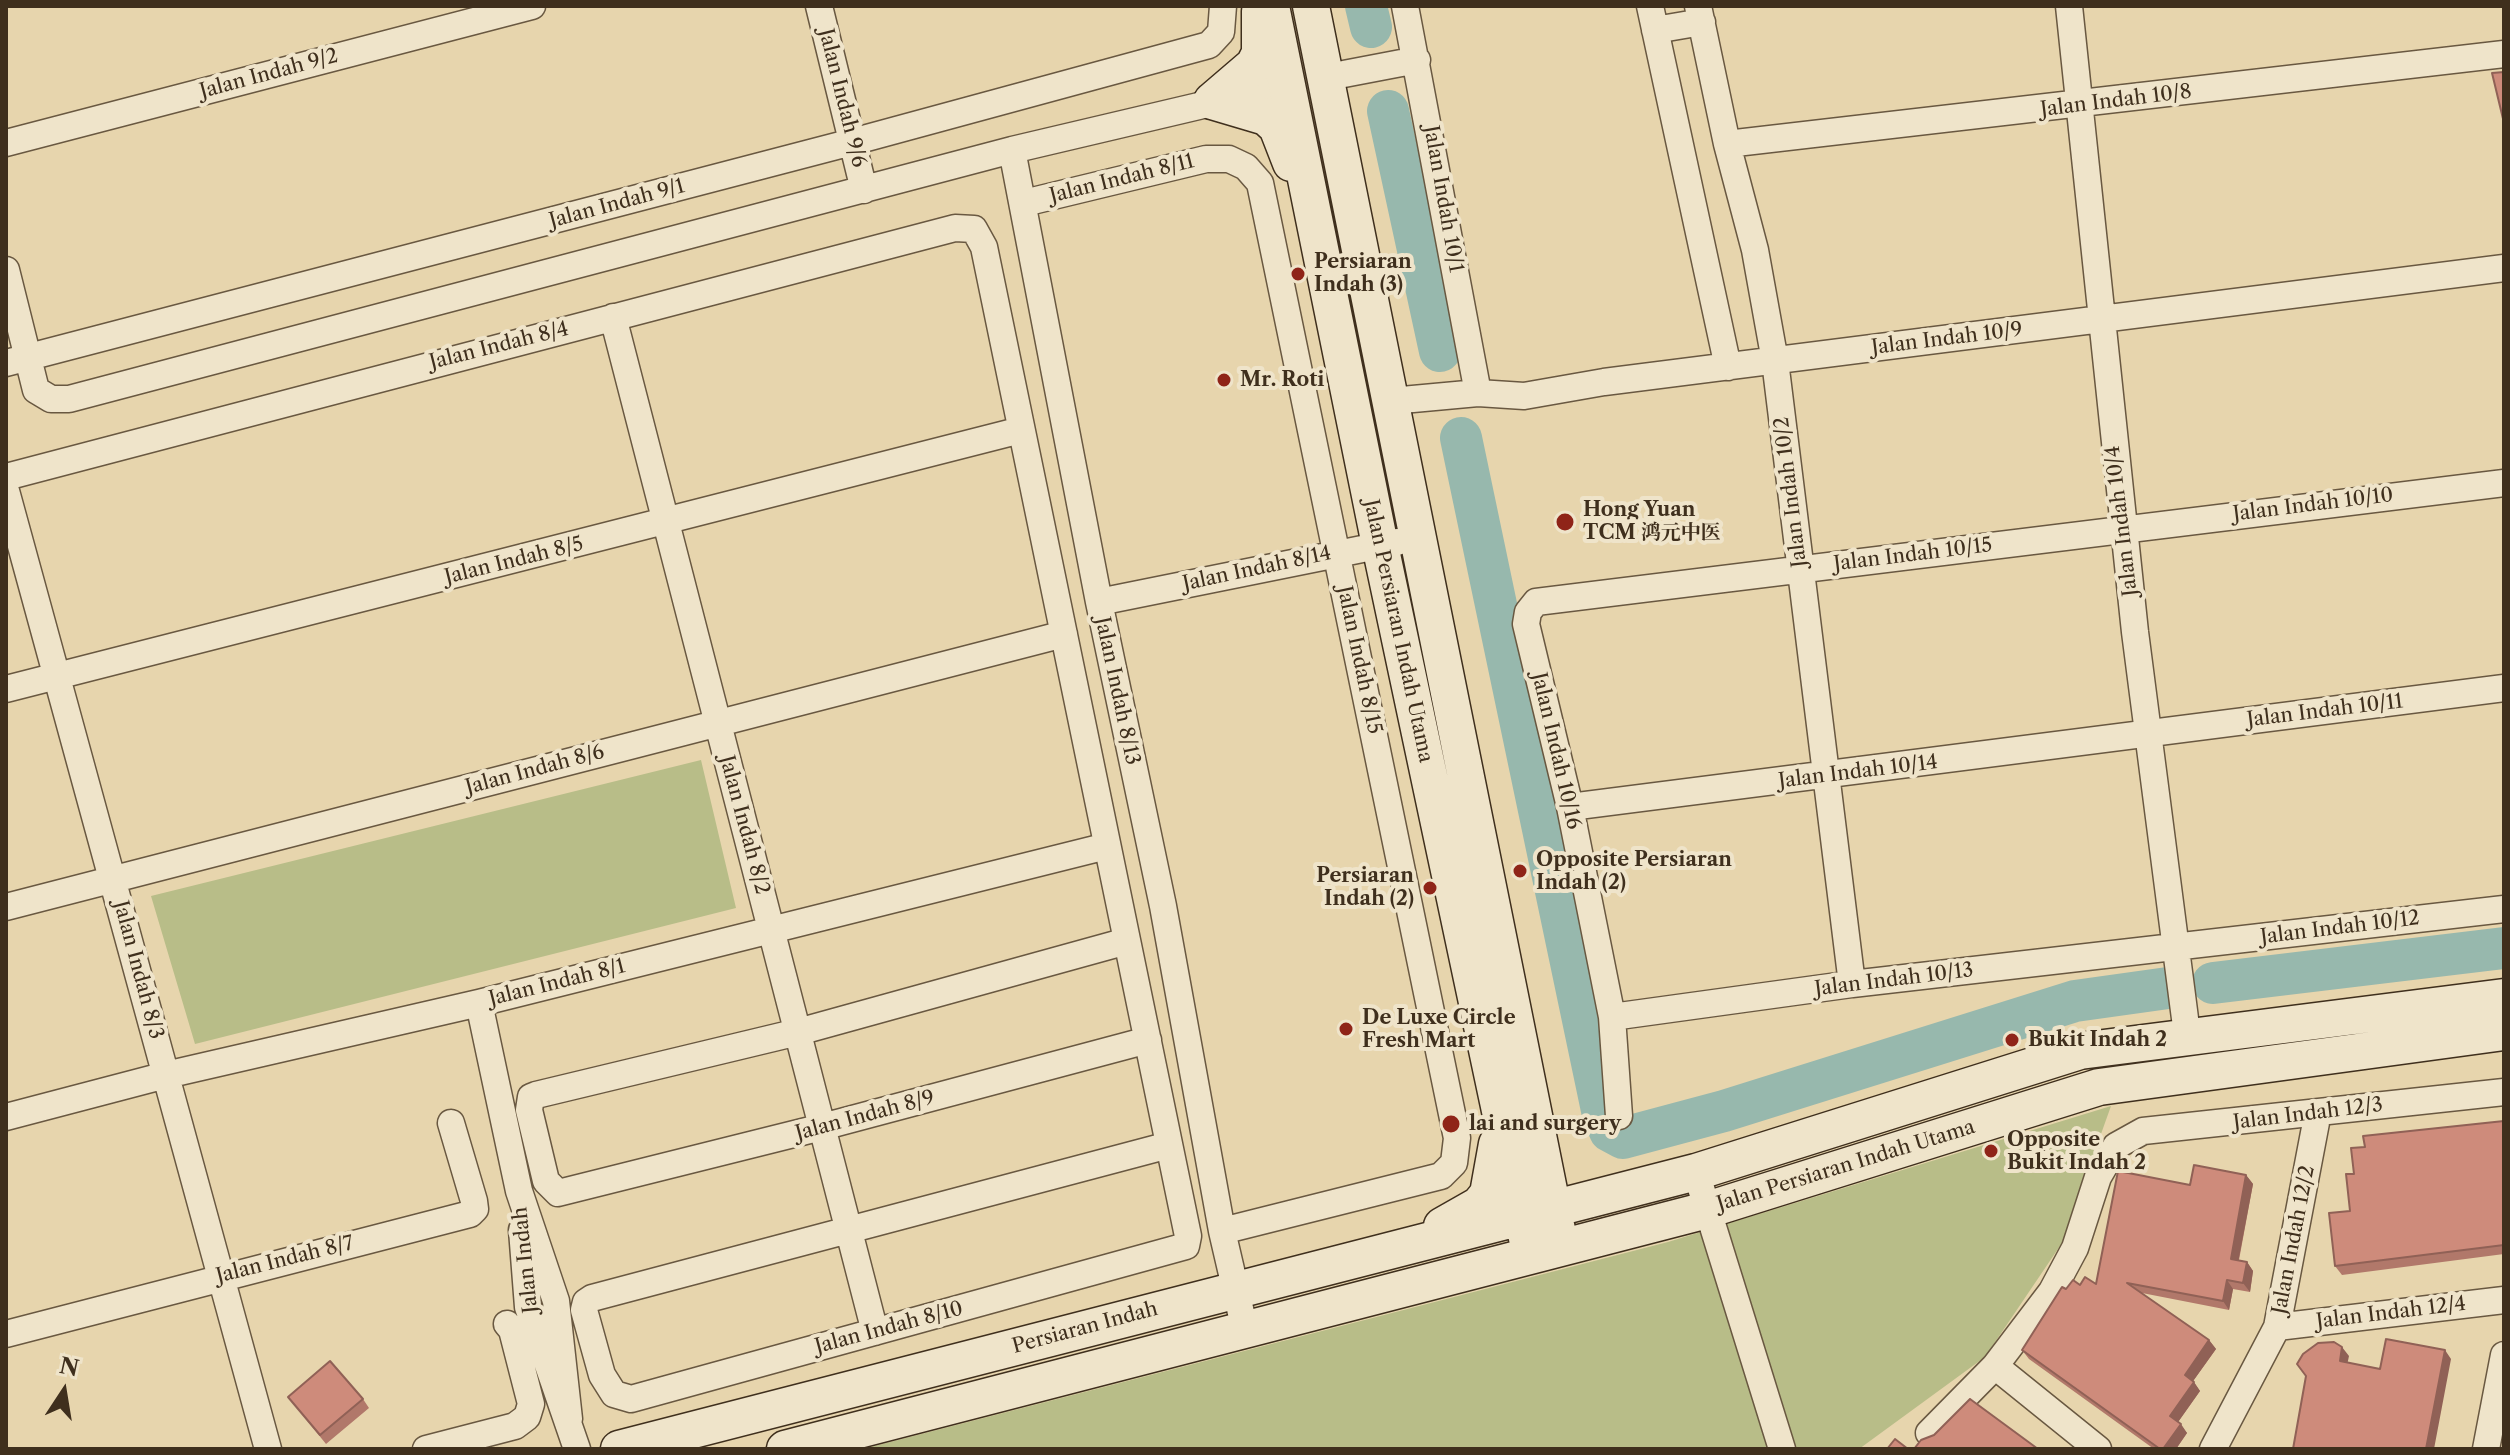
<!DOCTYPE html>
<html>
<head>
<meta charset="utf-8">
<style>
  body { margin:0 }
  #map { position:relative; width:2510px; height:1455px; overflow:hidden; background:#e7d5ad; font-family:"Libre Caslon Text",serif }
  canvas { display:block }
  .frame { position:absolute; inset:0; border:8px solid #3f2f1d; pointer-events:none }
  .north { position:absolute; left:24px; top:1351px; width:80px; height:80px; -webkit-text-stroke:6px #efe4ca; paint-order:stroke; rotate:12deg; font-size:22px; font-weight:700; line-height:32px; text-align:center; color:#3f2f1d }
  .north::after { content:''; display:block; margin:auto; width:28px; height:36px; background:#3f2f1d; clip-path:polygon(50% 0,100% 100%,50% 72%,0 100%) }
</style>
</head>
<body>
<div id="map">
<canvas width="2510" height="1455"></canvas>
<div class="frame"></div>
<div class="north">N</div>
</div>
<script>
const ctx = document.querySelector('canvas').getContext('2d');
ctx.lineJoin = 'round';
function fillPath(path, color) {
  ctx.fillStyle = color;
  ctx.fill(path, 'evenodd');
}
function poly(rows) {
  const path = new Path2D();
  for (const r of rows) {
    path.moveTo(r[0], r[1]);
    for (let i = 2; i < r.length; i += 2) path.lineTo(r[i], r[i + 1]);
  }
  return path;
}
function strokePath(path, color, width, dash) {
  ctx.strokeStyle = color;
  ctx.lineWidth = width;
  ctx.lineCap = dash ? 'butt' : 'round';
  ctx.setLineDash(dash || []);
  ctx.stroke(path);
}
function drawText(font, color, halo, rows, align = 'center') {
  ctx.font = font + ' "Libre Caslon Text","Noto Serif SC",serif';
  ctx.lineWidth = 8;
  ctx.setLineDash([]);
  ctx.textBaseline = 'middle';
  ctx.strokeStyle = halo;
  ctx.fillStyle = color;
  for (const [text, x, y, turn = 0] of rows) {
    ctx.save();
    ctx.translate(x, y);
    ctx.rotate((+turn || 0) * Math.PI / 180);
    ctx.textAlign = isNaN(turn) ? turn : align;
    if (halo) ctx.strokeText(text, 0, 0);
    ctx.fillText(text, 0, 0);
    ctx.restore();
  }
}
fillPath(poly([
  [701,760,736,908,195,1044,151,896],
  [2111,1106,2062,1243,1985,1357,1859,1449,863,1449,1668,1242]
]), '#b8bd88');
strokePath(poly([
  [1366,6,1371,27],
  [1388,111,1440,351],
  [1461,438,1603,1115,1610,1131,1623,1138,1724,1111,2075,1001,2168,988],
  [2213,983,2504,948]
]), '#97b8ad', 42);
const street = poly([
  [819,6,864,190],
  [1405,6,1478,393],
  [1650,6,1728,367],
  [1698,6,1727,144,1755,250,1775,361,1852,984],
  [2069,6,2135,632,2187,1034],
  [1655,30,1702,22],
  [1328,77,1417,60],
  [6,143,532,6],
  [1727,144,2504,54],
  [1012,150,1099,602,1163,906,1222,1231,1245,1330],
  [1024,203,1206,159,1229,159,1246,167,1260,183,1457,1138,1454,1163,1441,1176,1222,1231],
  [6,270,36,390,51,399,69,399,1012,150,1288,85],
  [613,317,875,1332],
  [6,363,852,142,1209,45,1221,32,1223,6],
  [1391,401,1478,393,1524,396,1604,382,2504,268],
  [6,477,955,228,974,229,984,247,1188,1236,1186,1246,631,1399,614,1394,602,1375,584,1310,586,1302,592,1298,1169,1145],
  [6,491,268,1449],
  [1099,602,1397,542],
  [6,689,1021,430],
  [1570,807,2504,688],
  [6,907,1064,634],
  [1127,941,798,1032,536,1095,531,1097,529,1110,546,1181,558,1193,822,1127,1148,1040],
  [479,1003,519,1191,556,1301,569,1419],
  [1612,1017,1852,984,2504,909],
  [1619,1116,1612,1017,1570,807,1526,624,1528,612,1536,602,2504,483],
  [6,1117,166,1075,479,1003,1107,846],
  [1696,1172,1782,1449],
  [522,1230,528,1307,577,1449],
  [2277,1327,2504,1300],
  [6,1334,470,1214,475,1209,474,1201,451,1123],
  [1995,1366,2098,1449],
  [1929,1433,1995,1366,2052,1291,2075,1248,2098,1177,2116,1146,2143,1131,2504,1092],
  [426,1449,515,1426,527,1417,531,1404,512,1330,507,1324],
  [2213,1449,2277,1327,2318,1112],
  [2486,1449,2504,1355]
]);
const secondary = poly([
  [1271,6,1380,545,1527,1238],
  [1311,6,1557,1230],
  [1212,101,1266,117,1277,127,1291,163],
  [1212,101,1254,65,1260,53,1260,11],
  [1442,1226,1479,1205,1488,1194,1497,1144],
  [619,1449,1696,1172,2080,1051,2504,997],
  [785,1449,1707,1210,2099,1087,2504,1032]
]);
strokePath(street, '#695841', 29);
strokePath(secondary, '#3f2f1d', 39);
strokePath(street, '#efe4ca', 26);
strokePath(secondary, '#efe4ca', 36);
fillPath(poly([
  [2504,1121,2504,1254,2342,1275,2335,1266,2350,1211,2354,1174,2365,1147],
  [2246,1175,2253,1184,2239,1260,2247,1262,2253,1271,2250,1292,2233,1289,2229,1310,2142,1293,2209,1340,2216,1349,2193,1381,2200,1391,2178,1422,2187,1433,2176,1449,2154,1449,2029,1359,2022,1350,2066,1289,2080,1285,2096,1284,2190,1185],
  [288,1397,363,1399,369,1408,326,1444]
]), '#b1786a');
fillPath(poly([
  [2246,1175,2253,1184,2237,1268,2231,1259],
  [2247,1262,2253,1271,2250,1292,2243,1283],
  [2227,1280,2233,1289,2229,1310,2223,1301],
  [2209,1340,2216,1349,2191,1384,2185,1375],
  [2342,1347,2349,1356,2346,1370,2340,1361],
  [2445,1350,2451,1359,2434,1449,2426,1449],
  [2194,1382,2200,1391,2176,1425,2170,1416],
  [2181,1424,2187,1433,2176,1449,2163,1449]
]), '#906156');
const building = poly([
  [2504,72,2504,123,2492,73,2504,72],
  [2504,1121,2504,1245,2335,1266,2329,1213,2350,1211,2346,1174,2354,1174,2351,1148,2365,1147,2363,1136,2504,1121],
  [2194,1165,2246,1175,2231,1259,2247,1262,2243,1283,2227,1280,2223,1301,2127,1283,2209,1340,2185,1375,2194,1382,2170,1416,2181,1424,2163,1449,2160,1449,2022,1350,2062,1287,2066,1289,2073,1280,2080,1285,2085,1277,2096,1284,2118,1171,2190,1185,2194,1165],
  [2386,1339,2445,1350,2426,1449,2293,1449,2306,1376,2297,1364,2303,1354,2318,1343,2334,1342,2342,1347,2340,1361,2380,1369,2386,1339],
  [330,1361,363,1399,320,1435,288,1397,330,1361],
  [1970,1399,2038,1449,1914,1449,1921,1440,1934,1435,1970,1399],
  [1895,1439,1908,1449,1887,1449,1895,1439]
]);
fillPath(building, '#ce8b7b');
strokePath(building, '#906156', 2);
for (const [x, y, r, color] of [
  [1298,274,8,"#8f2418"],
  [1224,380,8,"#8f2418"],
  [1565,522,10,"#8f2418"],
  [1520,871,8,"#8f2418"],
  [1430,888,8,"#8f2418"],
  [1346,1029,8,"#8f2418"],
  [2012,1040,8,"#8f2418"],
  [1451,1124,10,"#8f2418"],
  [1991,1151,8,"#8f2418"]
]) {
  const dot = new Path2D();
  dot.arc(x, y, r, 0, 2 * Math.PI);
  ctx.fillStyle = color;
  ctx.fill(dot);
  strokePath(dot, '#efe4ca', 3);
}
drawText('20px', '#3f2f1d', '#efe4ca', [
  ["Jalan Indah 9/2",269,74,-15],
  ["Jalan Indah 9/6",842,98,76],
  ["Jalan Indah 10/8",2116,101,-7],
  ["Jalan Indah 8/11",1122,179,-14],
  ["Jalan Indah 10/1",1443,199,80],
  ["Jalan Indah 9/1",617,204,-15],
  ["Jalan Indah 10/9",1947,339,-7],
  ["Jalan Indah 8/4",499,346,-14],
  ["Jalan Indah 10/2",1791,492,-97],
  ["Jalan Indah 10/10",2313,505,-7],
  ["Jalan Indah 10/4",2122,521,-97],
  ["Jalan Indah 10/15",1913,555,-7],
  ["Jalan Indah 8/5",514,561,-14],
  ["Jalan Indah 8/14",1257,569,-12],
  ["Jalan Persiaran Indah Utama",1398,631,78],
  ["Jalan Indah 8/15",1359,660,78],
  ["Jalan Indah 8/13",1117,691,78],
  ["Jalan Indah 10/11",2325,711,-7],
  ["Jalan Indah 10/16",1556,751,77],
  ["Jalan Indah 8/6",535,770,-15],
  ["Jalan Indah 10/14",1858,772,-7],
  ["Jalan Indah 8/2",744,825,75],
  ["Jalan Indah 10/12",2340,928,-7],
  ["Jalan Indah 8/3",138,970,75],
  ["Jalan Indah 10/13",1894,980,-7],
  ["Jalan Indah 8/1",557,983,-14],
  ["Jalan Indah 12/3",2308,1114,-7],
  ["Jalan Indah 8/9",865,1116,-15],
  ["Jalan Persiaran Indah Utama",1846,1166,-17],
  ["Jalan Indah 12/2",2294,1240,-79],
  ["Jalan Indah 8/7",285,1260,-14],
  ["Jalan Indah",526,1260,-96],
  ["Jalan Indah 12/4",2391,1313,-7],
  ["Jalan Indah 8/10",889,1328,-15],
  ["Persiaran Indah",1085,1328,-15]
]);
drawText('bold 20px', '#3f2f1d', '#efe4ca', [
  ["Persiaran",1314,262],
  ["Indah (3)",1314,285],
  ["Mr. Roti",1240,380],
  ["Hong Yuan",1583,510],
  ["TCM 鸿元中医",1583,533],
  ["Opposite Persiaran",1536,860],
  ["Indah (2)",1536,883],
  ["Persiaran",1414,876,"right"],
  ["Indah (2)",1414,899,"right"],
  ["De Luxe Circle",1362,1018],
  ["Fresh Mart",1362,1041],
  ["Bukit Indah 2",2028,1040],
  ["lai and surgery",1469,1124],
  ["Opposite",2007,1140],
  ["Bukit Indah 2",2007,1163]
], 'left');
</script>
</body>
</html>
